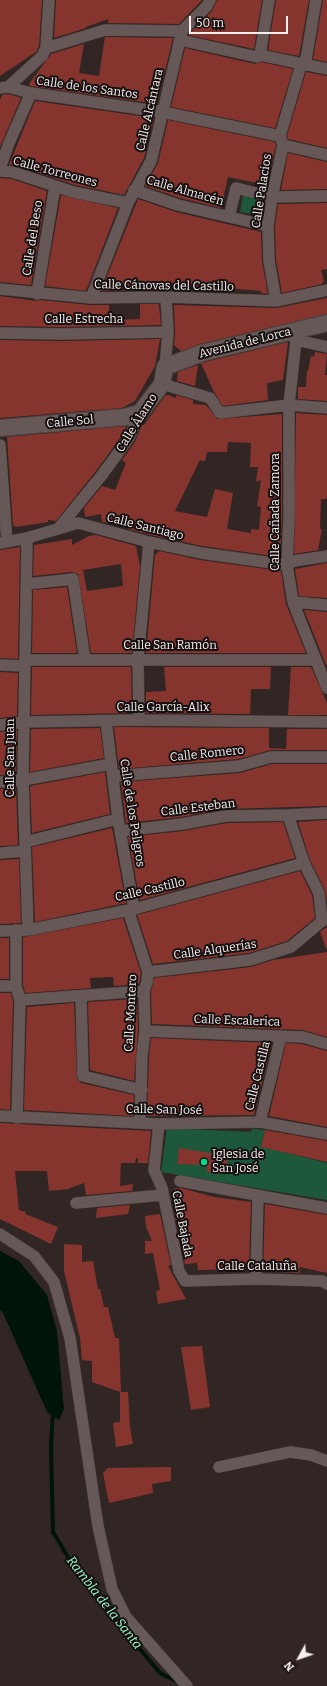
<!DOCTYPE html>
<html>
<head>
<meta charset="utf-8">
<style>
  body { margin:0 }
  #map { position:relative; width:327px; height:1686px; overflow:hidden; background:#322624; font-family:Bitter,serif }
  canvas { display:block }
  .north { position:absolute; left:279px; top:1638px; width:40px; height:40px; -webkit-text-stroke:3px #161010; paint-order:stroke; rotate:230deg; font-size:11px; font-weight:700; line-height:16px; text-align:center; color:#f6eeed }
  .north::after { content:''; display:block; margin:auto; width:14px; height:18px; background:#f6eeed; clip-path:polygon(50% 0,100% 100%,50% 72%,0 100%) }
  .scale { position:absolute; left:189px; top:16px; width:99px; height:18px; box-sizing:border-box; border:2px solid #f6eeed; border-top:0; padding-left:5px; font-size:12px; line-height:14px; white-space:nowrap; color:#f6eeed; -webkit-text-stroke:3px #161010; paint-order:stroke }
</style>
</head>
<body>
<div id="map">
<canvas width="327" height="1686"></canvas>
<div class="north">N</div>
<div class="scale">50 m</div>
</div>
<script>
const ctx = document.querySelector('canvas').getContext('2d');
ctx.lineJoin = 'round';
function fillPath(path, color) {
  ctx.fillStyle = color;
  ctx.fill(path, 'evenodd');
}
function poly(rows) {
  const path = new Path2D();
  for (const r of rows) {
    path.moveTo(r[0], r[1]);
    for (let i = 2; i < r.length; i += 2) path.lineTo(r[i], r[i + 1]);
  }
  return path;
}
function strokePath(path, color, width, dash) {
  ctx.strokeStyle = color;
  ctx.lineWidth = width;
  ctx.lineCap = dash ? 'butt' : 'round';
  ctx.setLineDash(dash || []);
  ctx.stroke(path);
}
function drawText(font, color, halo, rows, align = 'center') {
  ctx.font = font + ' Bitter,serif';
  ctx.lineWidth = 4;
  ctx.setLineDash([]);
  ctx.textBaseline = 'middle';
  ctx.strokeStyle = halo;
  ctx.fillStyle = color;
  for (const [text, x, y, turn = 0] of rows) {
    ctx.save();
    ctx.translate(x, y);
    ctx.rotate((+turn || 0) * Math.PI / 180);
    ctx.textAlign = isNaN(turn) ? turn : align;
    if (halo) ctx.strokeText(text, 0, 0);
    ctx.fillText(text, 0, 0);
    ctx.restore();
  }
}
fillPath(poly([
  [243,195,261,198,258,215,240,212],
  [167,1128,251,1132,252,1129,265,1130,261,1146,327,1163,327,1200,161,1172]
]), '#1d583b');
fillPath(poly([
  [0,1251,19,1261,47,1295,57,1331,64,1409,59,1420,47,1412,3,1313,0,1310]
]), '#001508');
strokePath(poly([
  [53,1411,51,1448,53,1532,77,1572,118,1623,160,1673,178,1682]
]), '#001508', 4);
fillPath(poly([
  [0,0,42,0,39,46,36,52,0,76],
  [56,0,202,0,179,24,108,23,108,19,86,27,86,28,54,38],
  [217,0,262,0,254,49,188,35,212,11],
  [276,0,309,0,299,56,268,50],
  [323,0,327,0,327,62,313,59],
  [105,37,173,38,157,104,30,86,29,84,51,54,84,44,79,73,99,76],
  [185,48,255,64,261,62,293,69,275,128,171,107],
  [306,72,327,76,327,148,288,139,287,136],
  [8,94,21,98,0,147,0,100,2,95],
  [35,101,154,118,144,158,124,195,75,185,15,165,9,165],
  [168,120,275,142,276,145,267,185,228,177,221,208,180,198,145,186,158,163],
  [288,153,327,162,327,189,281,190],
  [0,178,12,179,47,191,31,285,0,282],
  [61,195,118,208,86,291,45,286],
  [138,199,176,212,261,232,262,262,268,294,261,293,261,291,251,290,180,285,139,287,140,288,110,288,110,291,101,291],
  [327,203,327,269,321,270,324,281,322,284,282,293,276,260,275,226,278,204],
  [0,296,36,301,40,300,90,305,109,305,109,320,140,319,140,304,158,304,159,306,161,325,61,327,0,326],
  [327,298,327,314,200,344,181,351,174,345,175,332,174,305,276,308],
  [160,339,155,366,135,401,122,408,0,418,0,340,61,341],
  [288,342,283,380,267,383,268,400,223,406,214,392,201,363],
  [315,352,327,354,325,375,327,375,327,401,298,399,298,387,306,387,307,371,308,371,311,356,314,357],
  [198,365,195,386,177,381,178,372],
  [168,395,176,398,176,395,193,400,193,404,206,405,217,419,282,414,282,517,280,557,202,546,151,535,128,529,128,525,102,522,101,514,85,517,84,508,102,486,115,490,126,463,122,460,135,442,142,425,144,425,165,396],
  [228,442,251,443,250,467,258,467,256,482,261,480,257,506,261,507,259,530,251,529,251,533,227,529,233,493,215,489,207,517,175,511,200,460,205,461,207,452,227,452],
  [296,413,327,415,327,499,321,499,320,529,322,529,318,550,294,554],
  [126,426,123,434,96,471,56,521,48,520,48,522,16,527,13,525,7,437],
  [96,535,136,546,140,566,132,653,91,653,78,574,72,572,33,576,34,545,72,539,72,545,89,536],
  [121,564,123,586,87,591,83,570],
  [20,547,18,659,0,658,0,550],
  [159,551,200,560,281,571,286,604,306,653,146,653,155,555],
  [327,563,327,598,299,596,295,569],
  [67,587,77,653,32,653,33,590],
  [304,610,327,612,327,665,326,665],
  [32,667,131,667,132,713,31,715],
  [164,667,271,667,270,689,251,689,250,714,146,713,146,692,166,691],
  [291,667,311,667,327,703,327,715,288,715],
  [0,672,18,673,17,716,0,718],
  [114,727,269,728,269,748,286,749,287,729,327,729,327,750,271,750,238,759,119,769],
  [100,728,104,758,30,772,31,729],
  [17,730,16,774,0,775,0,732],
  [272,764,327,764,327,806,226,809,181,817,126,823,121,782,240,773],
  [105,772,110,814,32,833,30,786],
  [16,788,18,845,0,846,0,789],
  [327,820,327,902,325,890,310,860,298,822],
  [283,822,295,858,140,900,128,837,183,831,227,823],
  [112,828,126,903,35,922,32,847],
  [19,859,21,923,0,924,0,860],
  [300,871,312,895,315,918,287,941,249,953,153,964,137,915],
  [123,918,141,973,139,984,114,986,113,977,90,978,91,988,25,993,23,985,23,937],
  [327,927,327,948,326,948,320,932],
  [0,938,9,938,9,979,0,979],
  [327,952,327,1037,303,1030,152,1024,151,992,154,978,251,967,273,960],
  [0,993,11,993,13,1001,10,1110,0,1109],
  [137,999,138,1031,134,1081,90,1070,88,1002],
  [74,1003,77,1079,81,1083,134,1095,133,1116,24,1110,27,1007],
  [151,1038,272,1043,254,1115,147,1116,149,1057],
  [286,1043,302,1044,327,1051,327,1127,269,1116],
  [0,1123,151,1131,148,1163,138,1163,138,1158,136,1158,135,1163,121,1163,120,1186,133,1184,132,1191,86,1195,84,1183,68,1189,49,1191,47,1171,15,1171,19,1210,26,1212,25,1214,58,1227,51,1244,0,1219],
  [265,1130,327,1141,327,1162,261,1147],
  [179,1148,228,1156,225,1174,207,1172,207,1165,177,1164],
  [181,1188,214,1197,251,1202,249,1269,198,1270,197,1263,185,1264,174,1212,179,1211,174,1189],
  [265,1204,327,1215,327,1273,300,1267,299,1273,263,1271],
  [130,1205,128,1214,96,1218,97,1208],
  [160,1214,171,1265,168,1266,186,1299,158,1304,156,1291,160,1290,153,1253,145,1254,145,1241,152,1241,146,1227,145,1216],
  [64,1244,82,1245,82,1262,93,1261,98,1289,100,1289,104,1307,108,1307,115,1338,119,1338,121,1392,128,1392,130,1427,133,1444,116,1447,113,1423,120,1422,120,1392,92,1382,92,1361,82,1360,80,1338,64,1271],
  [202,1346,210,1407,191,1410,181,1347],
  [171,1467,171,1481,152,1484,153,1493,109,1503,103,1473,108,1468]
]), '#86342e');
const street = poly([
  [180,40,257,57,260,55,327,69],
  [46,48,105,30,182,31],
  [260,55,269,0],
  [305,65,316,0],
  [8,87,31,93,162,112,280,136],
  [0,88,8,87,42,56,46,48,49,0],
  [283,145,327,155],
  [0,168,9,143,31,93],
  [0,171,13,172,73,192,128,203],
  [134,190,178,205,268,226],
  [229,217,236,188,272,197,327,196],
  [0,289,91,298,166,297,276,301,327,290],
  [37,294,55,186],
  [91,298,128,203,151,161,182,31,207,6,210,0],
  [276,301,269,261,268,226,272,197,283,145,280,136,301,65],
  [292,331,296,340,289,405,289,517,287,565,293,602,327,688],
  [0,333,61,334,168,332],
  [296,340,327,347],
  [165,367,168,332,166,297],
  [162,384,210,398,220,413,289,405,327,408],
  [0,445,7,542],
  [58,529,102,475,129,438,140,413],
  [27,538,23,780,28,930],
  [0,543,27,538,78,523,149,542,201,553,287,565,294,561,327,556],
  [27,584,73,579,85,660],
  [293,602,327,605],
  [25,660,315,660],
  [0,665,24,666],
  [139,720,138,659,149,542],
  [106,721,118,819,134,909,129,913,148,972,147,982,144,991,145,1031,142,1056,140,1123],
  [0,725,24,722,139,720,327,722],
  [114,776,239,766,271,757,327,757],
  [0,782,23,780,111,764],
  [288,815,304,863,319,893,322,921],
  [121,831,182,824,226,816,288,815,327,813],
  [25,842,118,819],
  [0,853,25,851],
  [16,930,16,986,20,1000,17,1118],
  [0,931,28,930,134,909,304,863],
  [148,972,250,960,291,947,322,921,327,919],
  [0,986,16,986],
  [81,996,83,1076,142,1090],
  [20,1000,144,991],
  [145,1031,303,1037,327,1044],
  [0,1116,159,1124,260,1122,327,1134],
  [260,1122,281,1036],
  [159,1124,154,1170,162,1188,179,1271,185,1281,256,1279,322,1281,327,1284],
  [180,1181,327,1208],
  [76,1203,163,1195],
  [0,1234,34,1256,54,1282,70,1338,98,1526,112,1589,126,1617,187,1686],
  [256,1279,258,1196],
  [219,1467,290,1452,311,1455,327,1461]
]);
const secondary = poly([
  [0,428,125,417,140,413,162,384,165,367,202,353,327,323]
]);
strokePath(street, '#4e4543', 12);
strokePath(secondary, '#4e4543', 18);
strokePath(street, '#665856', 11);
strokePath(secondary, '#665856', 16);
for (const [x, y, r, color] of [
  [204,1162,4,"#03d98b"]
]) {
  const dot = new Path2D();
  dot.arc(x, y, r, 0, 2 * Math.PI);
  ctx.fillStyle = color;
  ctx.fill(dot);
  strokePath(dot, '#161010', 1.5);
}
drawText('12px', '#f6eeed', '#161010', [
  ["Calle de los Santos",87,88,8],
  ["Calle Alcántara",150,110,-77],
  ["Calle Torreones",55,172,15],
  ["Calle Almacén",185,191,16],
  ["Calle Palacios",262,191,-81],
  ["Calle del Beso",33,238,-81],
  ["Calle Cánovas del Castillo",164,286,1],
  ["Calle Estrecha",84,320],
  ["Avenida de Lorca",245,343,-14],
  ["Calle Sol",70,422,-5],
  ["Calle Álamo",137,423,-58],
  ["Calle Cañada Zamora",276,512,-90],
  ["Calle Santiago",145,527,14],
  ["Calle San Ramón",170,646],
  ["Calle García-Alix",163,708],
  ["Calle Romero",207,754,-6],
  ["Calle San Juan",11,758,-90],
  ["Calle Esteban",198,808,-7],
  ["Calle de los Peligros",132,813,81],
  ["Calle Castillo",150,890,-13],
  ["Calle Alquerías",215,950,-8],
  ["Calle Montero",131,1013,-87],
  ["Calle Escalerica",237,1021,2],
  ["Calle Castilla",258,1076,-76],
  ["Calle San José",164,1110,1],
  ["Calle Bajada",182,1224,79],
  ["Calle Cataluña",257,1267]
]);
drawText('12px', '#f6eeed', '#161010', [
  ["Iglesia de",212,1155],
  ["San José",212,1169]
], 'left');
drawText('italic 13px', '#9dfbc7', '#161010', [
  ["Rambla de la Santa",104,1603,52]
]);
</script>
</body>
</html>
